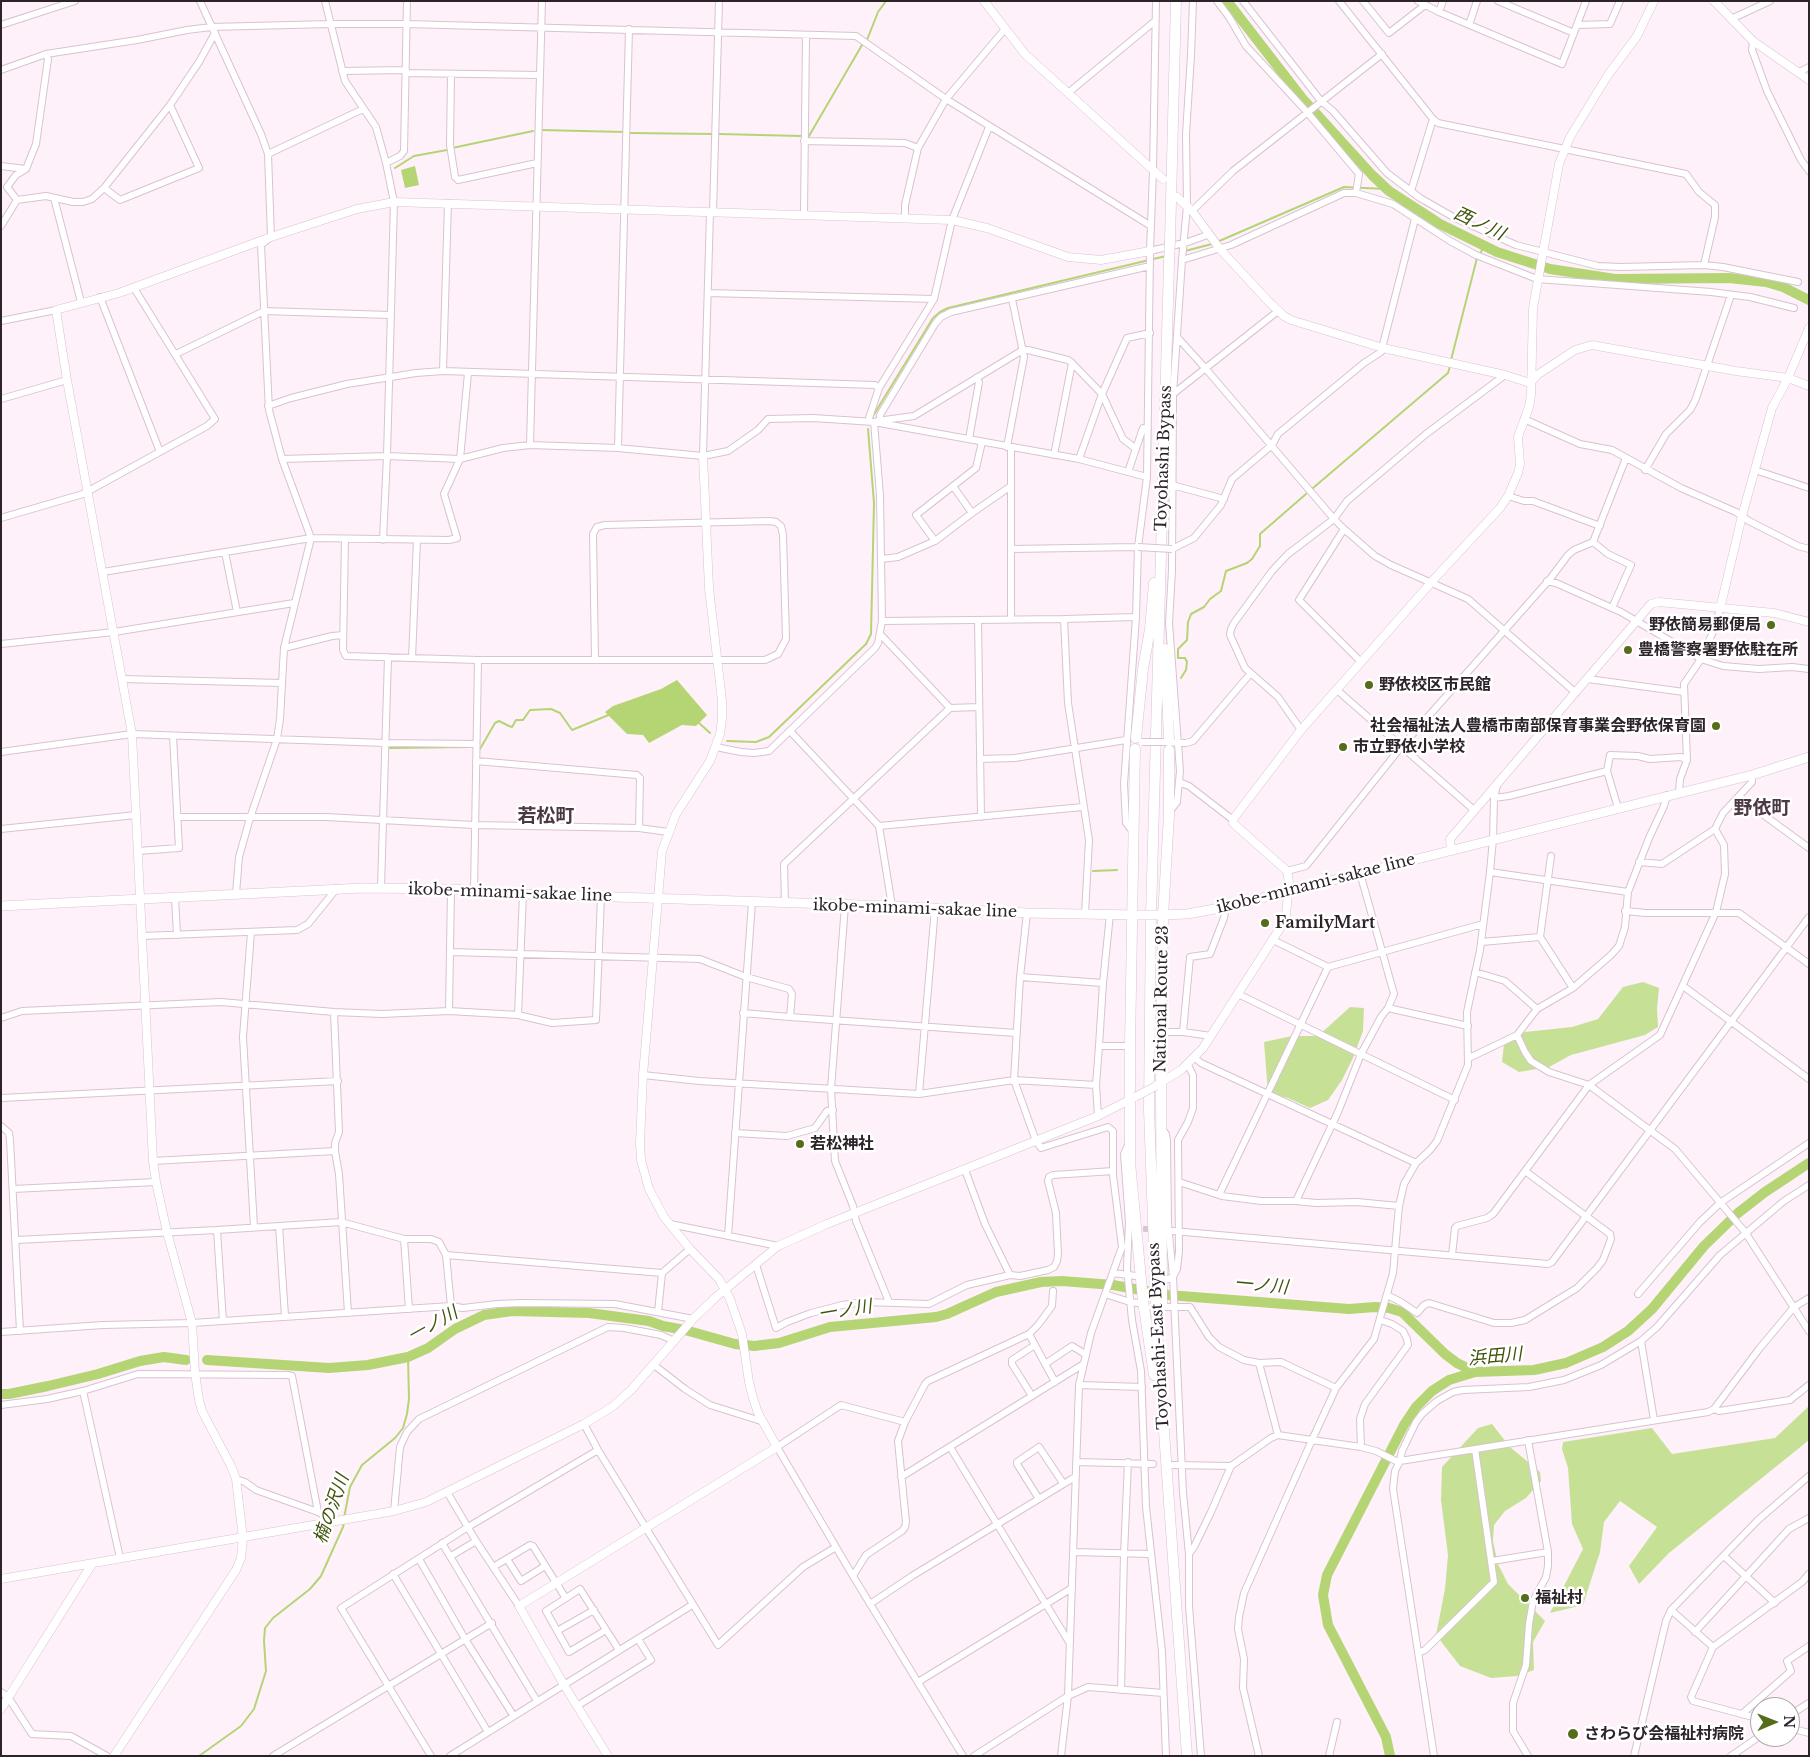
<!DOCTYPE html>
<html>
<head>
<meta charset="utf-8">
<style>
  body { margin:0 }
  #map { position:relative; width:1810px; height:1757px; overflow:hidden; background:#fff1fa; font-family:"Libre Baskerville",serif }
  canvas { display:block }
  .frame { position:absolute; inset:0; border:2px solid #2d242a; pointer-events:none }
  .north { position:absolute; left:1750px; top:1697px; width:50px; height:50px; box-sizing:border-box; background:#fff; border:1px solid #aba7aa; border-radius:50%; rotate:89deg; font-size:14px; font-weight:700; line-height:20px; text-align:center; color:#2d242a }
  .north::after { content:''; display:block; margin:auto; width:18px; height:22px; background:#556c1b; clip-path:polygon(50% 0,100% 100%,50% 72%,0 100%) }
</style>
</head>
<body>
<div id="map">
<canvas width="1810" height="1757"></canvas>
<div class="frame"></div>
<div class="north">N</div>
</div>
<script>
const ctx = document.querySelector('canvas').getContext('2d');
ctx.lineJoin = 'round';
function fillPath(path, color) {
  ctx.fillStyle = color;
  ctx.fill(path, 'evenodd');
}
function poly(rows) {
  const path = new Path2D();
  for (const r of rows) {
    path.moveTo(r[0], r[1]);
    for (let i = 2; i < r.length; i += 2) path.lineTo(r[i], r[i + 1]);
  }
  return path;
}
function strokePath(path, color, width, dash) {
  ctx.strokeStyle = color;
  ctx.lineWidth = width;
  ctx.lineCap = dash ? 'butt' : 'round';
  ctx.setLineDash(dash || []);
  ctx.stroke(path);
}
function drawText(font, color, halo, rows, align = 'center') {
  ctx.font = font + ' "Libre Baskerville","Noto Sans JP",serif';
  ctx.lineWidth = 5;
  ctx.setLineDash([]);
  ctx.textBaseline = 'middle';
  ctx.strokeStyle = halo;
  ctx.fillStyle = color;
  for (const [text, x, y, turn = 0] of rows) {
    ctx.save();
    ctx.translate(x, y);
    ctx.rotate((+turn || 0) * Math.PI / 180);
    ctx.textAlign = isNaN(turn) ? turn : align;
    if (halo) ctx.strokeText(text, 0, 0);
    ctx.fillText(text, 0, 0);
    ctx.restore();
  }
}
fillPath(poly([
  [1643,982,1659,988,1657,1009,1658,1027,1645,1035,1571,1055,1549,1067,1519,1072,1502,1062,1504,1044,1525,1032,1572,1027,1598,1019,1623,987],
  [1350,1007,1364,1008,1363,1031,1353,1058,1342,1080,1328,1100,1310,1108,1288,1098,1268,1093,1264,1042,1292,1036,1318,1036],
  [1809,1406,1809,1440,1669,1553,1639,1584,1629,1566,1657,1527,1620,1501,1604,1522,1600,1552,1583,1605,1550,1613,1583,1549,1572,1524,1568,1468,1562,1449,1563,1442,1652,1428,1672,1454,1775,1438],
  [1492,1424,1510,1447,1540,1472,1541,1481,1526,1498,1505,1511,1494,1525,1493,1541,1498,1564,1508,1584,1545,1621,1533,1642,1534,1670,1517,1676,1491,1678,1460,1666,1436,1635,1445,1589,1448,1555,1441,1500,1442,1467,1478,1428]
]), '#c6e195');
fillPath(poly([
  [415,166,419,185,405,188,401,170],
  [677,680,707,715,696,726,682,725,649,743,643,735,627,734,605,712,613,706,661,689]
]), '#b5d575');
strokePath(poly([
  [867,40,878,12,886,1],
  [541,130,624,132],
  [630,133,712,134],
  [719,134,801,136],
  [809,136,862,45],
  [452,148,533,131],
  [395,168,414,156,447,150],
  [1217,242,1344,187,1386,189],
  [1185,251,1212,244],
  [1480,254,1484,246],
  [1451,360,1477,258],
  [873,416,933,318,940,312,948,308,1166,256],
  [1313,488,1448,373,1450,366],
  [1181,678,1186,670,1187,662,1185,658,1178,658,1178,649,1187,640,1188,622,1191,614,1204,607,1210,599,1221,591,1226,571,1247,563,1252,559,1260,546,1260,534,1306,494],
  [698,722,710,733],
  [727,741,756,742,769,737,866,644,871,634,874,503,868,429],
  [390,748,469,747],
  [480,749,495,723,499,721,509,726,512,727,516,720,523,720,530,710,551,709,560,713,572,730,611,714],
  [1093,871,1117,870],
  [344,1518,350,1487,362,1465,395,1438,403,1428,407,1414,409,1399,408,1357],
  [199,1756,241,1726,254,1709,266,1671,264,1641,265,1628,273,1618,310,1589,321,1576,343,1527,344,1523]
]), '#b5d575', 2);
strokePath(poly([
  [1227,1,1302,98,1372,175,1389,191,1440,224,1497,252,1550,269,1615,279,1729,278,1766,282,1783,287,1809,300],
  [207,1360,329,1368,368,1365,408,1357,428,1348,455,1329,484,1315,512,1311,589,1313,649,1321,663,1326,685,1330,735,1344,754,1346,779,1343,830,1327,936,1317,947,1314,996,1292,1041,1282,1062,1281,1113,1285,1168,1295,1349,1309,1375,1307,1389,1308,1402,1312,1445,1354,1457,1363,1475,1372],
  [1,1394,9,1394,48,1386,98,1374,140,1361,164,1357,186,1360],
  [1390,1756,1386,1737,1328,1625,1323,1595,1327,1575,1404,1425,1416,1407,1432,1391,1449,1380,1475,1372,1534,1370,1566,1363,1603,1347,1628,1331,1652,1309,1704,1246,1738,1213,1765,1192,1809,1163]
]), '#b5d575', 10);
strokePath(poly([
  [1125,1227,1157,1230]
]), '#d5c8d0', 6, [6, 3]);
const minor = poly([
  [200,1,261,134,268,154,271,237,261,245,269,410,282,459,311,538,284,648,280,719,277,739,250,818,239,857,236,894],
  [325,1,345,81,376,127,386,163,394,202,387,456,383,540],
  [1217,1,1229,17,1246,46,1307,112,1359,174,1356,193],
  [1243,1,1321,101,1333,111,1387,173,1420,198,1455,218,1516,245,1598,266,1621,267,1704,265,1723,267,1798,282],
  [1339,1,1433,119,1438,123,1686,174,1699,192,1715,205,1715,217,1704,265],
  [1363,1,1389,33,1425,5],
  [1418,1,1439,12,1562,64,1586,1],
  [1498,1,1574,33],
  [1439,12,1443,1],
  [1731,19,1770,1],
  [1,25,75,1],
  [1469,25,1477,1],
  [1577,25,1610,24,1620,1],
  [1753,41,1752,50,1755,58,1767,91,1801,160,1809,171],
  [1,70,46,54,137,40,187,30,211,27,330,24,406,24,856,36,946,99,1151,226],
  [342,71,406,70],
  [1799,72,1809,67],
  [406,73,539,75],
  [451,74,450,145,455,177,458,180,537,163],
  [1068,93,1155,21],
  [804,141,905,143,918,148],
  [268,154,363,109],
  [386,163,400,156,404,151,407,1],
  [1,166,26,169],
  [104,188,120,200,199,168,170,105],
  [1411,191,1433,119],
  [54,198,81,302],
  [17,200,7,187,16,175,26,169,36,144,48,59,46,54],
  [1192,211,1233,171,1382,54],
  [713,212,719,1],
  [804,214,806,35],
  [905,217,905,205,918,148,946,99,1005,29],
  [1,226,17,200,46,196,73,202,83,202,92,199,104,188,170,105,199,62,215,33],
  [1150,251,1188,242,1210,234],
  [1182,260,1231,245,1344,193,1356,193,1393,204,1450,241,1476,255,1537,279,1711,292,1750,297,1794,308],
  [708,293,934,299],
  [100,297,160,452],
  [1,321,56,310],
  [1177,337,1206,369,1334,519,1344,529,1375,556,1391,565,1468,599,1576,693],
  [176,354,264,311,390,315],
  [443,371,448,203],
  [1173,394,1278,311],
  [1,399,67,380],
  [268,406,291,398,347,384,416,373,443,371,875,385,879,388],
  [1524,419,1580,444,1612,450,1681,488,1736,512,1749,521,1798,546,1809,549],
  [880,420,880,415,935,324,941,317,951,312,1150,266],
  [868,421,879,388,934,299,952,220,989,127],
  [877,421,914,416,1021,351,1028,350,1068,360,1072,363,1102,394,1123,439,1135,448],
  [969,439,979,382,976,378],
  [530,445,542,1],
  [1007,447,1024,357,1012,299],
  [618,448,629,29],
  [1054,455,1072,363],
  [703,456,710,212],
  [282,459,387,456,460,459,503,448,530,445,618,448,703,456,728,451,758,430,768,419,813,418,874,422,1079,459,1147,477],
  [1079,459,1102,394,1127,338,1150,333],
  [1645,470,1666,434,1690,410,1695,401,1731,295],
  [1755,470,1809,488],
  [1128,472,1143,428,1148,428],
  [1172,485,1224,499],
  [953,486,972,513],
  [1508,496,1524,501,1533,501,1600,526],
  [1,518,83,494,207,426,215,419,134,288],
  [1344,529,1299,600,1361,662],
  [345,539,343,650,346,656,478,660,765,660,778,654,786,639,783,535,781,526,776,522,770,521,605,525,597,527,593,534,595,660],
  [935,541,916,515,976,468,982,442],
  [1593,542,1608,554,1631,565,1612,608],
  [1011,549,1138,547],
  [1172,549,1194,538,1221,505,1232,479,1272,445,1278,434,1364,363,1381,352,1415,219],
  [225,552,237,612],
  [881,559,898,557,935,541,972,513,1011,486],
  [103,572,311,538,449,540,457,538,444,494,460,459,468,373],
  [1547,581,1556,583,1621,612,1701,659,1723,666,1759,669,1792,667,1809,669],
  [1011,619,1011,448],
  [1064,619,1068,703,1089,840,1085,914],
  [978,620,981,817],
  [882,621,1064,619,1136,617],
  [881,635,950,708],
  [1,644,114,632,294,603],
  [284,648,332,636,343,635],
  [412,658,417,540],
  [122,679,282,683],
  [1588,679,1684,692],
  [1337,690,1474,810],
  [1301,730,1278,697,1245,668,1230,635,1231,629,1234,623,1272,571,1288,554,1334,519,1347,501,1426,434,1505,375],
  [790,731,879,826,892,906],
  [1165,742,1186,743,1193,741,1250,674],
  [716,747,741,752,754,753,769,751,875,648,878,643,882,621,880,495,874,422],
  [1,752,132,734,385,743,476,744],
  [980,759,1015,758,1126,740],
  [476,761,637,775,640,778,639,828],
  [1179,782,1189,786,1233,820],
  [1497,785,1494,798,1493,839,1490,872,1480,950,1467,1012,1468,1065,1437,1141,1430,1150,1416,1163,1404,1184,1399,1206,1393,1273,1374,1339,1336,1388,1312,1440,1361,1447,1376,1451,1396,1461,1400,1461,1708,1412,1714,1409,1759,1349,1794,1307,1809,1298],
  [1679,792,1680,779,1687,760,1684,684,1701,659,1712,634,1720,609],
  [1739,797,1809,848],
  [1494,798,1509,796,1607,771],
  [1618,808,1607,771,1610,755,1638,756,1650,759,1681,757,1687,760],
  [1170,811,1177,802,1180,771,1169,623,1172,570,1173,394,1182,260,1187,206,1186,134,1191,55,1193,1],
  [177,817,326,817,474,825,639,828,668,832],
  [879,826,1083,807],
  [1,829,136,815],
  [1133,832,1126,823,1124,784,1136,617,1138,547,1147,477,1150,251,1153,171,1156,1],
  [138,851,179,848,173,736],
  [1639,862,1662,864,1715,829],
  [1287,871,1306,866,1402,746,1550,579,1568,555,1574,550,1593,542,1626,458],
  [1490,872,1628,892],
  [381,888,388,657],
  [474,891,478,660],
  [175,897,177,935],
  [785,903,784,864,950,708,979,707],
  [845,905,831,1089,835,1161,853,1206,856,1221,889,1302],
  [935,908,919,1094,1014,1080,1096,1085],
  [1625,911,1646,913,1739,913,1809,964],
  [1027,913,1020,977,1014,1080,1036,1141,1041,1148,1108,1127,1113,1131,1113,1175,1122,1247,1091,1333,1079,1385,1068,1696,1061,1756],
  [1110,914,1103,983,1099,1046,1130,1046],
  [251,932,243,1037,254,1227],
  [142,936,297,930,308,924,337,888],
  [1540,937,1573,988],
  [1273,940,1328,967,1483,924],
  [1481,942,1540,937,1551,856],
  [450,952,700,959,746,977,789,989,792,994,790,1017,1016,1033],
  [1475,972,1505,981,1537,1009],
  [1020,977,1103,983],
  [1683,986,1809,1079],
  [1238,994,1455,1100],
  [1388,1008,1468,1026],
  [449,1011,451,889],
  [334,1012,339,1132,335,1143,335,1151,339,1174,348,1313],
  [743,1013,790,1017],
  [518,1015,523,894],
  [1,1018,22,1011,221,1002,334,1012,382,1014,449,1011,518,1015,552,1023,596,1020,601,897],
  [1161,1032,1183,1032,1211,1036],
  [1183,1032,1190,957,1210,954,1224,918,1226,907],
  [1517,1035,1525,1052,1531,1061,1549,1072,1589,1085,1675,1149,1745,1232,1809,1331],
  [1195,1058,1201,1063,1416,1163],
  [1469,1058,1517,1035,1537,1009,1573,988,1611,955,1619,946,1625,927,1628,892,1649,838,1664,806,1667,795],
  [643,1075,699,1081,919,1094],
  [1,1098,338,1081],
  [1098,1116,1096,1085,1099,1046],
  [1,1126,9,1133,10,1140,20,1331],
  [1162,1129,1166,1134,1167,1141,1168,1223,1173,1277,1183,1493,1189,1554,1189,1606,1201,1756],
  [735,1133,787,1136,815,1128,827,1111,833,1110],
  [1128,1145,1124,1154,1129,1222,1127,1268,1132,1320,1141,1371,1146,1507,1162,1652,1166,1756],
  [153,1161,335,1151],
  [1179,1182,1222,1196,1261,1201,1296,1201,1316,1203,1357,1202,1399,1206],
  [13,1189,156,1182],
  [1219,1195,1328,967],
  [1296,1201,1338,1112,1361,1054,1381,1017,1388,1008,1394,994,1360,873],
  [670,1224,778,1246],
  [279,1226,285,1316],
  [217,1230,223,1321],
  [1173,1231,1548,1264,1552,1262,1809,917],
  [728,1236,752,902],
  [404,1239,409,1309],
  [16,1240,217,1230,341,1222,404,1239,431,1239,439,1242,446,1255,451,1306],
  [446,1255,662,1273],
  [1452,1255,1455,1228,1457,1226,1487,1218,1493,1214,1589,1085,1660,1035,1716,912,1725,874,1724,845,1715,829,1723,813,1752,782,1752,775],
  [756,1265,776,1328,787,1322,811,1313,842,1305,865,1302,929,1304,967,1285,1010,1275,985,1224,965,1170],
  [1113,1273,1136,1276],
  [1010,1275,1020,1276,1048,1270,1054,1267,1057,1261,1058,1254,1056,1213,1048,1181,1049,1177,1053,1175,1113,1171],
  [1165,1280,1173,1277,1177,1269,1179,1251,1178,1140,1188,1122,1193,1108,1193,1075,1188,1065],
  [1105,1294,1130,1302,1139,1303],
  [1638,1294,1700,1222,1720,1203,1809,1143],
  [1387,1295,1401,1302,1417,1313,1424,1305,1429,1303,1494,1323,1511,1323,1525,1320,1577,1288,1597,1268,1603,1260,1611,1239,1610,1234,1525,1171],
  [1165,1307,1190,1307,1209,1337,1219,1347,1244,1360,1259,1363,1281,1362,1336,1388],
  [658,1312,662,1273,690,1249],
  [1,1332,103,1325,192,1323,451,1306,463,1308,497,1304,522,1303,615,1304,693,1319],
  [1029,1334,1055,1382],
  [1641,1341,1654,1420],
  [1259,1363,1278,1435],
  [1045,1364,1072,1346,1085,1354],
  [654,1365,685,1389,710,1405,761,1421],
  [1079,1385,1142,1387],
  [83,1391,120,1558],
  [1032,1396,1012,1364,1012,1360,1035,1345],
  [1,1405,47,1399,83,1391,138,1374,288,1375,292,1376,318,1512,334,1521],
  [1714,1409,1719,1411,1790,1400,1809,1385],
  [905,1422,841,1405,777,1447,853,1576,963,1756],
  [584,1424,598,1450,718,1645,803,1567,836,1547],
  [950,1447,1069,1642],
  [1361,1447,1360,1419,1365,1404,1408,1345,1407,1339,1403,1331,1392,1324,1380,1320],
  [1077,1462,1153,1464],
  [1173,1465,1231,1466],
  [901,1477,1082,1365],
  [236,1479,245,1482,256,1490,318,1512],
  [447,1492,476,1541,519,1606],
  [1039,1499,1017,1464,1017,1462,1039,1447,1063,1483],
  [394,1511,400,1447,407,1432,419,1419,608,1327,624,1328,661,1335,674,1341],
  [442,1543,537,1701],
  [1073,1552,1151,1554],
  [1189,1554,1194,1547,1211,1512,1231,1466,1271,1438,1278,1435,1312,1440,1244,1593,1239,1617,1238,1629,1244,1659,1243,1688,1259,1756],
  [451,1556,476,1541],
  [1724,1556,1775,1603],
  [419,1559,465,1639,513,1715],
  [507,1559,521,1581,545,1566],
  [1492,1561,1548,1552],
  [493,1567,530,1545,533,1546,565,1597],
  [393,1574,488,1732],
  [853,1576,866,1555,902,1531,905,1527,906,1522,898,1441,905,1422,925,1384,928,1381,1029,1334,1038,1325,1052,1306,1053,1291],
  [870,1604,912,1576,1075,1477],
  [1671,1610,1713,1647],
  [606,1630,569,1652,546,1611,580,1589,619,1650],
  [557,1631,594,1610],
  [1695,1632,1789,1529,1809,1518],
  [1418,1653,1425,1650,1494,1582,1475,1449],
  [918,1682,1072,1588],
  [1121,1690,1124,1554,1128,1462],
  [1,1692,8,1697,32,1734,71,1736,107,1756],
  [577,1706,651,1660,638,1639],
  [1742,1714,1791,1671,1787,1661,1809,1646],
  [1790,1715,1809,1703],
  [1760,1719,1693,1701,1691,1697,1713,1647,1802,1582,1809,1574],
  [1790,1728,1809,1733],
  [273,1756,492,1623],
  [431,1756,341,1608,468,1527,598,1450],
  [450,1756,692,1605],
  [974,1756,1068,1696,1088,1687,1163,1693],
  [1329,1756,1337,1722],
  [1434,1756,1393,1489,1395,1471,1400,1461,1402,1451,1416,1422,1422,1414,1437,1401,1453,1392,1463,1390,1529,1387,1564,1380,1601,1365,1641,1341,1657,1327,1720,1255,1784,1201,1809,1185],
  [1528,1756,1513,1731,1513,1703,1526,1665,1529,1624,1533,1601,1546,1577,1548,1566,1548,1552,1528,1440],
  [1634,1756,1666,1621,1671,1610,1758,1520,1809,1476],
  [1731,1756,1760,1736]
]);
const tertiary = poly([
  [984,1,1025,54,1163,179],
  [1714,1,1753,41,1809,80],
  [1177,197,1192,211,1220,249,1269,302,1284,316,1291,320,1383,348,1505,375,1530,383],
  [1530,383,1537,375,1575,350,1592,345,1736,371,1788,378,1809,386],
  [1720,609,1742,516,1772,408,1788,378,1809,328],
  [1451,849,1450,839,1651,604,1659,602,1774,613,1809,622],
  [1157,1085,1181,1070,1203,1048,1284,922,1286,915,1289,882,1287,871,1233,823,1234,818,1301,730,1436,577,1500,508,1508,496,1518,473,1520,464,1518,437,1529,407,1531,395,1533,308,1559,164,1570,137,1608,75,1637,36,1654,1],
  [1,1579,394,1511,426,1502,584,1424,612,1407,631,1390,693,1319,716,1297,778,1246,827,1224,1098,1116,1133,1098],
  [1,1709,92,1564],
  [114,1756,236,1570,241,1558,243,1538,236,1479,231,1466,202,1411,199,1400,195,1373,192,1323,167,1232,156,1182,153,1161,132,734,67,380,56,310,119,293,271,237,357,209,394,202,952,220,987,228,1068,257,1101,260,1150,251],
  [608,1756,564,1685,519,1606,777,1447,758,1413,753,1398,749,1382,742,1334,730,1299,719,1279,690,1249,664,1217,649,1189,641,1160,640,1143,643,1075,662,851,676,814,710,761,720,734,722,719,722,701,709,588,703,456]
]);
const secondary = poly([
  [1,906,363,888,451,889,523,894,892,906,1027,913,1137,915],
  [1158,915,1187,914,1226,907,1752,775,1809,757]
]);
const trunk = poly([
  [1170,241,1176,1],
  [1169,263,1151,915,1149,1109,1157,1333,1187,1756],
  [1165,649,1169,739],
  [1136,738,1143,669,1150,629,1154,583],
  [1135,749,1130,1046,1130,1162,1143,1301,1154,1375],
  [1162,1303,1161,1083,1163,916,1169,815,1169,750]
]);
strokePath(minor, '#d9c2d2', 8);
strokePath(tertiary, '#d9c2d2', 9);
strokePath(secondary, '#d9c2d2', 10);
strokePath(trunk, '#d9c2d2', 11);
strokePath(minor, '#fff', 6);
strokePath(tertiary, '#fff', 8);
strokePath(secondary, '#fff', 9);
strokePath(trunk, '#fff', 10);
const minorBridge = poly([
  [1138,547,1172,549],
  [1142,742,1163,742]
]);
const tertiaryBridge = poly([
  [1135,1097,1156,1086]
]);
const secondaryBridge = poly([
  [1137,915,1158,915]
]);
const trunkBridge = poly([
  [1169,263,1170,241]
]);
strokePath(minorBridge, '#d9c2d2', 8, []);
strokePath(tertiaryBridge, '#d9c2d2', 9, []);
strokePath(secondaryBridge, '#d9c2d2', 10, []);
strokePath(trunkBridge, '#d9c2d2', 11, []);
strokePath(minorBridge, '#fff', 6);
strokePath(tertiaryBridge, '#fff', 8);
strokePath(secondaryBridge, '#fff', 9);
strokePath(trunkBridge, '#fff', 10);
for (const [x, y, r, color] of [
  [1771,625,5,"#556c1b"],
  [1628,650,5,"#556c1b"],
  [1369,685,5,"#556c1b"],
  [1716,726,5,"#556c1b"],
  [1343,747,5,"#556c1b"],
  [1265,923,5,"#556c1b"],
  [800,1144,5,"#556c1b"],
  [1525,1598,5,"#556c1b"],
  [1573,1734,6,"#556c1b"]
]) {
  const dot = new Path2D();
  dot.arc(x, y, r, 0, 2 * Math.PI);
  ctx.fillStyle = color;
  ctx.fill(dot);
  strokePath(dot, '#fff', 2);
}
drawText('16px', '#2d242a', '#fff', [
  ["Toyohashi Bypass",1164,458,-88],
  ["ikobe-minami-sakae line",1316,884,-14],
  ["ikobe-minami-sakae line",510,893,2],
  ["ikobe-minami-sakae line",915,909,2],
  ["National Route 23",1162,999,-89],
  ["Toyohashi-East Bypass",1159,1336,-93]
]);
drawText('bold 16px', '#2d242a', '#fff', [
  ["野依簡易郵便局",1761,625,"right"],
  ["豊橋警察署野依駐在所",1638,650],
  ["野依校区市民館",1379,685],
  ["社会福祉法人豊橋市南部保育事業会野依保育園",1706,726,"right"],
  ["市立野依小学校",1353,747],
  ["FamilyMart",1275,923],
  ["若松神社",810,1144],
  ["福祉村",1535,1598],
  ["さわらび会福祉村病院",1584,1734]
], 'left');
drawText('italic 18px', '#40530c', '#fff', [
  ["西ノ川",1479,224,25],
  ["一ノ川",1261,1286,5],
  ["一ノ川",845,1311,-9],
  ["一ノ川",433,1325,-29],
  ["浜田川",1495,1357,-5],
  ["楠の沢川",332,1509,-71]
]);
drawText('bold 19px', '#4a3845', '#fff', [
  ["野依町",1762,809],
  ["若松町",546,817]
]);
</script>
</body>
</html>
